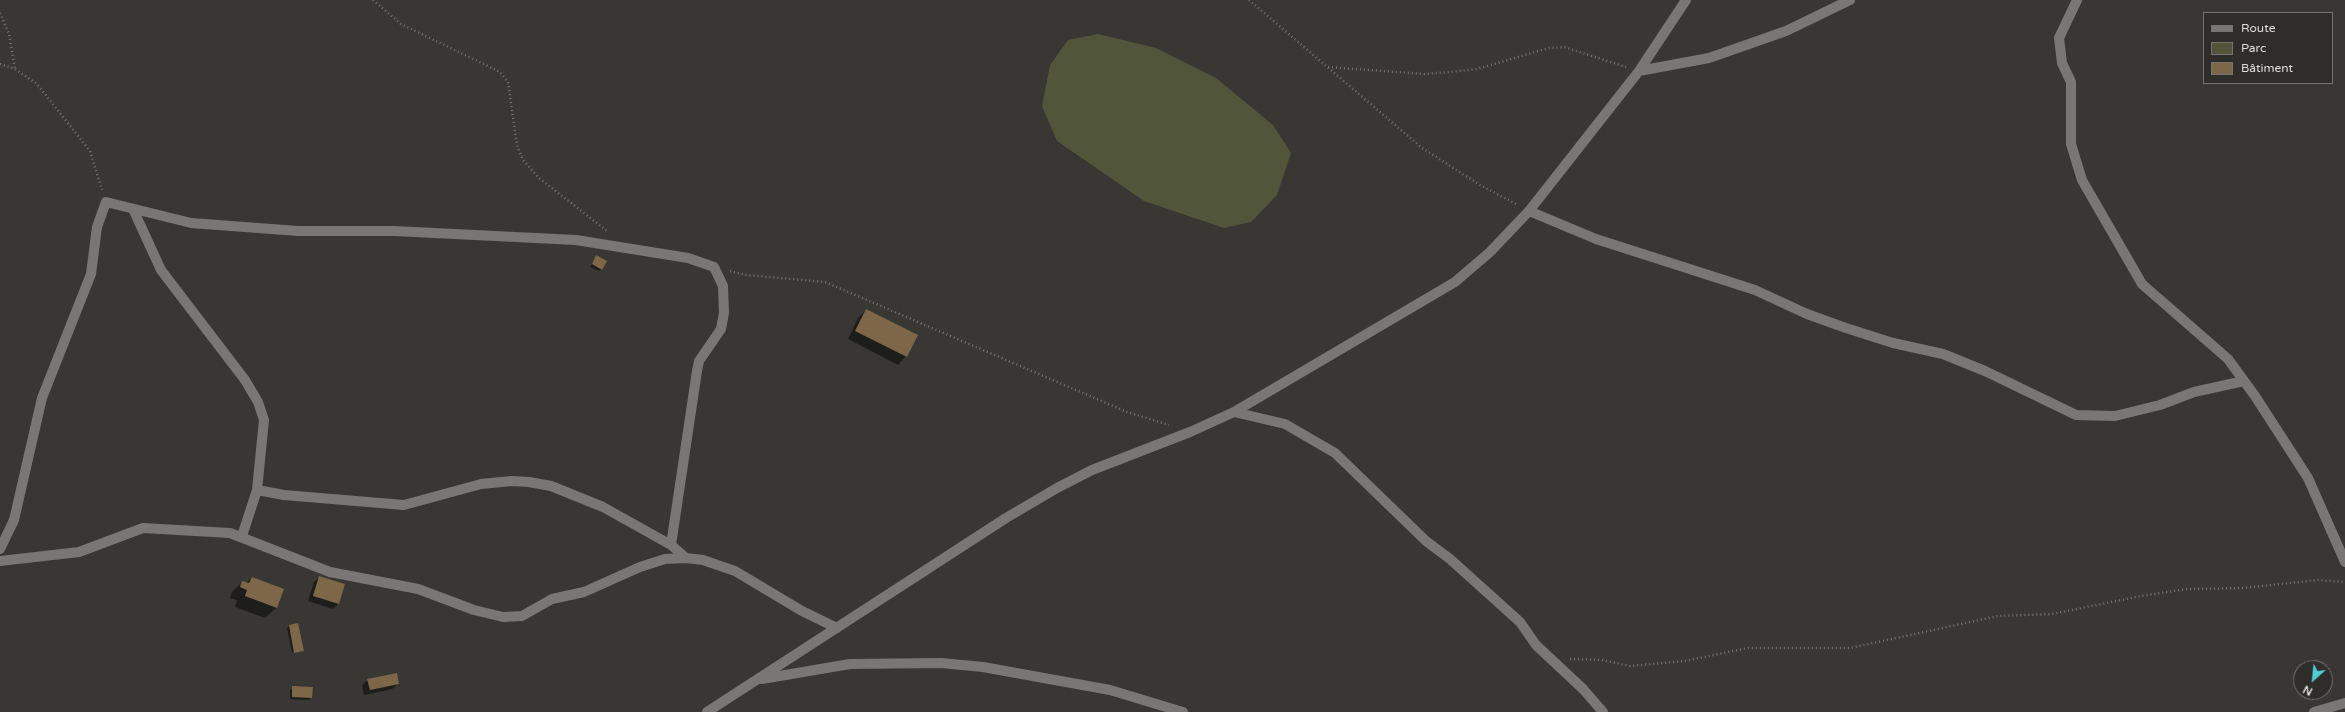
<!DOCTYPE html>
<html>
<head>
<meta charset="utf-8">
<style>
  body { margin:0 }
  #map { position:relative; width:2345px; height:712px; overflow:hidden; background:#383733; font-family:"Varela Round",sans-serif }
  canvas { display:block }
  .legend { position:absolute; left:2203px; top:12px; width:130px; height:72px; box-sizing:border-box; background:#2e2d29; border:1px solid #747370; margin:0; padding:5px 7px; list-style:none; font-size:12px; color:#ddddda }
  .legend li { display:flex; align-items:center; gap:8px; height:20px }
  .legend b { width:20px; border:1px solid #747370 }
  .north { position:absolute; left:2293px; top:660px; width:40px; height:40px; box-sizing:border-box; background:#2e2d29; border:1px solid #747370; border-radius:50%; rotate:207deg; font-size:11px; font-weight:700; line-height:16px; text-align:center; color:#ddddda }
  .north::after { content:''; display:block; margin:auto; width:14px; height:18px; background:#51ccd5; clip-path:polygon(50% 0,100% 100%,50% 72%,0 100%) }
</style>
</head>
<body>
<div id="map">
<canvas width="2345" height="712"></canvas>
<ul class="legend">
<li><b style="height:5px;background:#787776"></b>Route</li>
<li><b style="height:11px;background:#51563b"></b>Parc</li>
<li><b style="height:11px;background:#7e6649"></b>Bâtiment</li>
</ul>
<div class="north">N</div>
</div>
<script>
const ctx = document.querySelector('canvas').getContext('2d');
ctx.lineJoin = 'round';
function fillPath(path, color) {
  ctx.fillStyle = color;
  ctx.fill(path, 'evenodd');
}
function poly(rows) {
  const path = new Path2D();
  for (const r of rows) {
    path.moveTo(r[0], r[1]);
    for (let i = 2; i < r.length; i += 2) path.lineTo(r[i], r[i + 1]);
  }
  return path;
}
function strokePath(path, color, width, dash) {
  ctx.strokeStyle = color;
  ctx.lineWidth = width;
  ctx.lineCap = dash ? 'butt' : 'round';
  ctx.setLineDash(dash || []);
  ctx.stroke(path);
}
fillPath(poly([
  [1098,34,1156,48,1216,78,1273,125,1291,153,1277,195,1251,222,1224,228,1144,201,1057,141,1042,106,1050,65,1068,40]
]), '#51563b');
fillPath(poly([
  [597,256,602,269,599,271,590,267],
  [866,310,916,336,906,356,898,365,848,339,858,318],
  [320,577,338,604,333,609,308,601,314,582],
  [252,578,276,608,265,618,235,607,237,600,230,598,232,592,242,582,246,583],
  [289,626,303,651,301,652,292,652,287,628],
  [368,680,398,684,392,689,364,695,362,685],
  [293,687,311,698,309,700,290,699,290,690]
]), '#0007');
fillPath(poly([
  [596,255,607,261,602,270,592,264],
  [866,309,918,335,907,357,855,331],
  [319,576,345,584,339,604,313,596],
  [252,577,284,589,277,608,245,596,247,590,240,587,242,581,249,583],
  [298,623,304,651,294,653,289,625],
  [397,673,399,684,370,690,367,679],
  [292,686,313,687,312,698,292,697]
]), '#7e6649');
strokePath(poly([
  [373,0,401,24,500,72,508,82,517,145,523,160,539,178,607,231],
  [1249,0,1422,148,1480,185,1518,205],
  [0,13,9,34,15,69],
  [0,64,15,69,37,84,90,151,102,190],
  [1328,67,1424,74,1450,72,1477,69,1549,48,1564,47,1626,67],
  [730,271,746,275,825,282,1127,412,1169,425],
  [1570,659,1602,660,1630,666,1685,661,1748,648,1850,648,1998,616,2052,614,2141,596,2187,589,2243,588,2318,580,2345,582]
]), '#777673', 2.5, [1, 3]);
strokePath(poly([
  [2077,0,2059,38,2062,63,2071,82,2071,144,2082,180,2142,284,2228,359,2255,396,2308,478,2345,562],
  [1639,71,1709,58,1786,31,1850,0],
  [133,209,161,270,245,380,258,402,264,420,257,490,284,495,404,505,481,484,512,481,529,482,551,486,603,507,671,545,686,558],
  [1529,211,1596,239,1755,290,1807,314,1846,328,1893,343,1943,354,1985,371,2076,415,2115,416,2160,405,2194,392,2244,381],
  [1234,412,1285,424,1335,453,1426,541,1450,559,1520,622,1536,645,1583,689,1603,712],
  [242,536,257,490],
  [0,549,14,520,42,398,91,274,97,227,106,202,191,223,298,231,394,231,576,240,688,258,714,267,723,286,724,313,721,329,699,361,697,371,671,545],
  [0,561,79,552,143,528,230,533,330,572,418,589,474,610,503,617,522,616,552,599,584,592,640,567,665,559,686,558,703,560,735,571,802,611,837,628],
  [762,679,850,664,941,663,983,667,1110,690,1183,712],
  [707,712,1006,518,1057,488,1092,470,1190,432,1234,412,1455,282,1490,252,1529,211,1639,71,1686,0],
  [2314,712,2345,703]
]), '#787776', 10);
</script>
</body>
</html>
